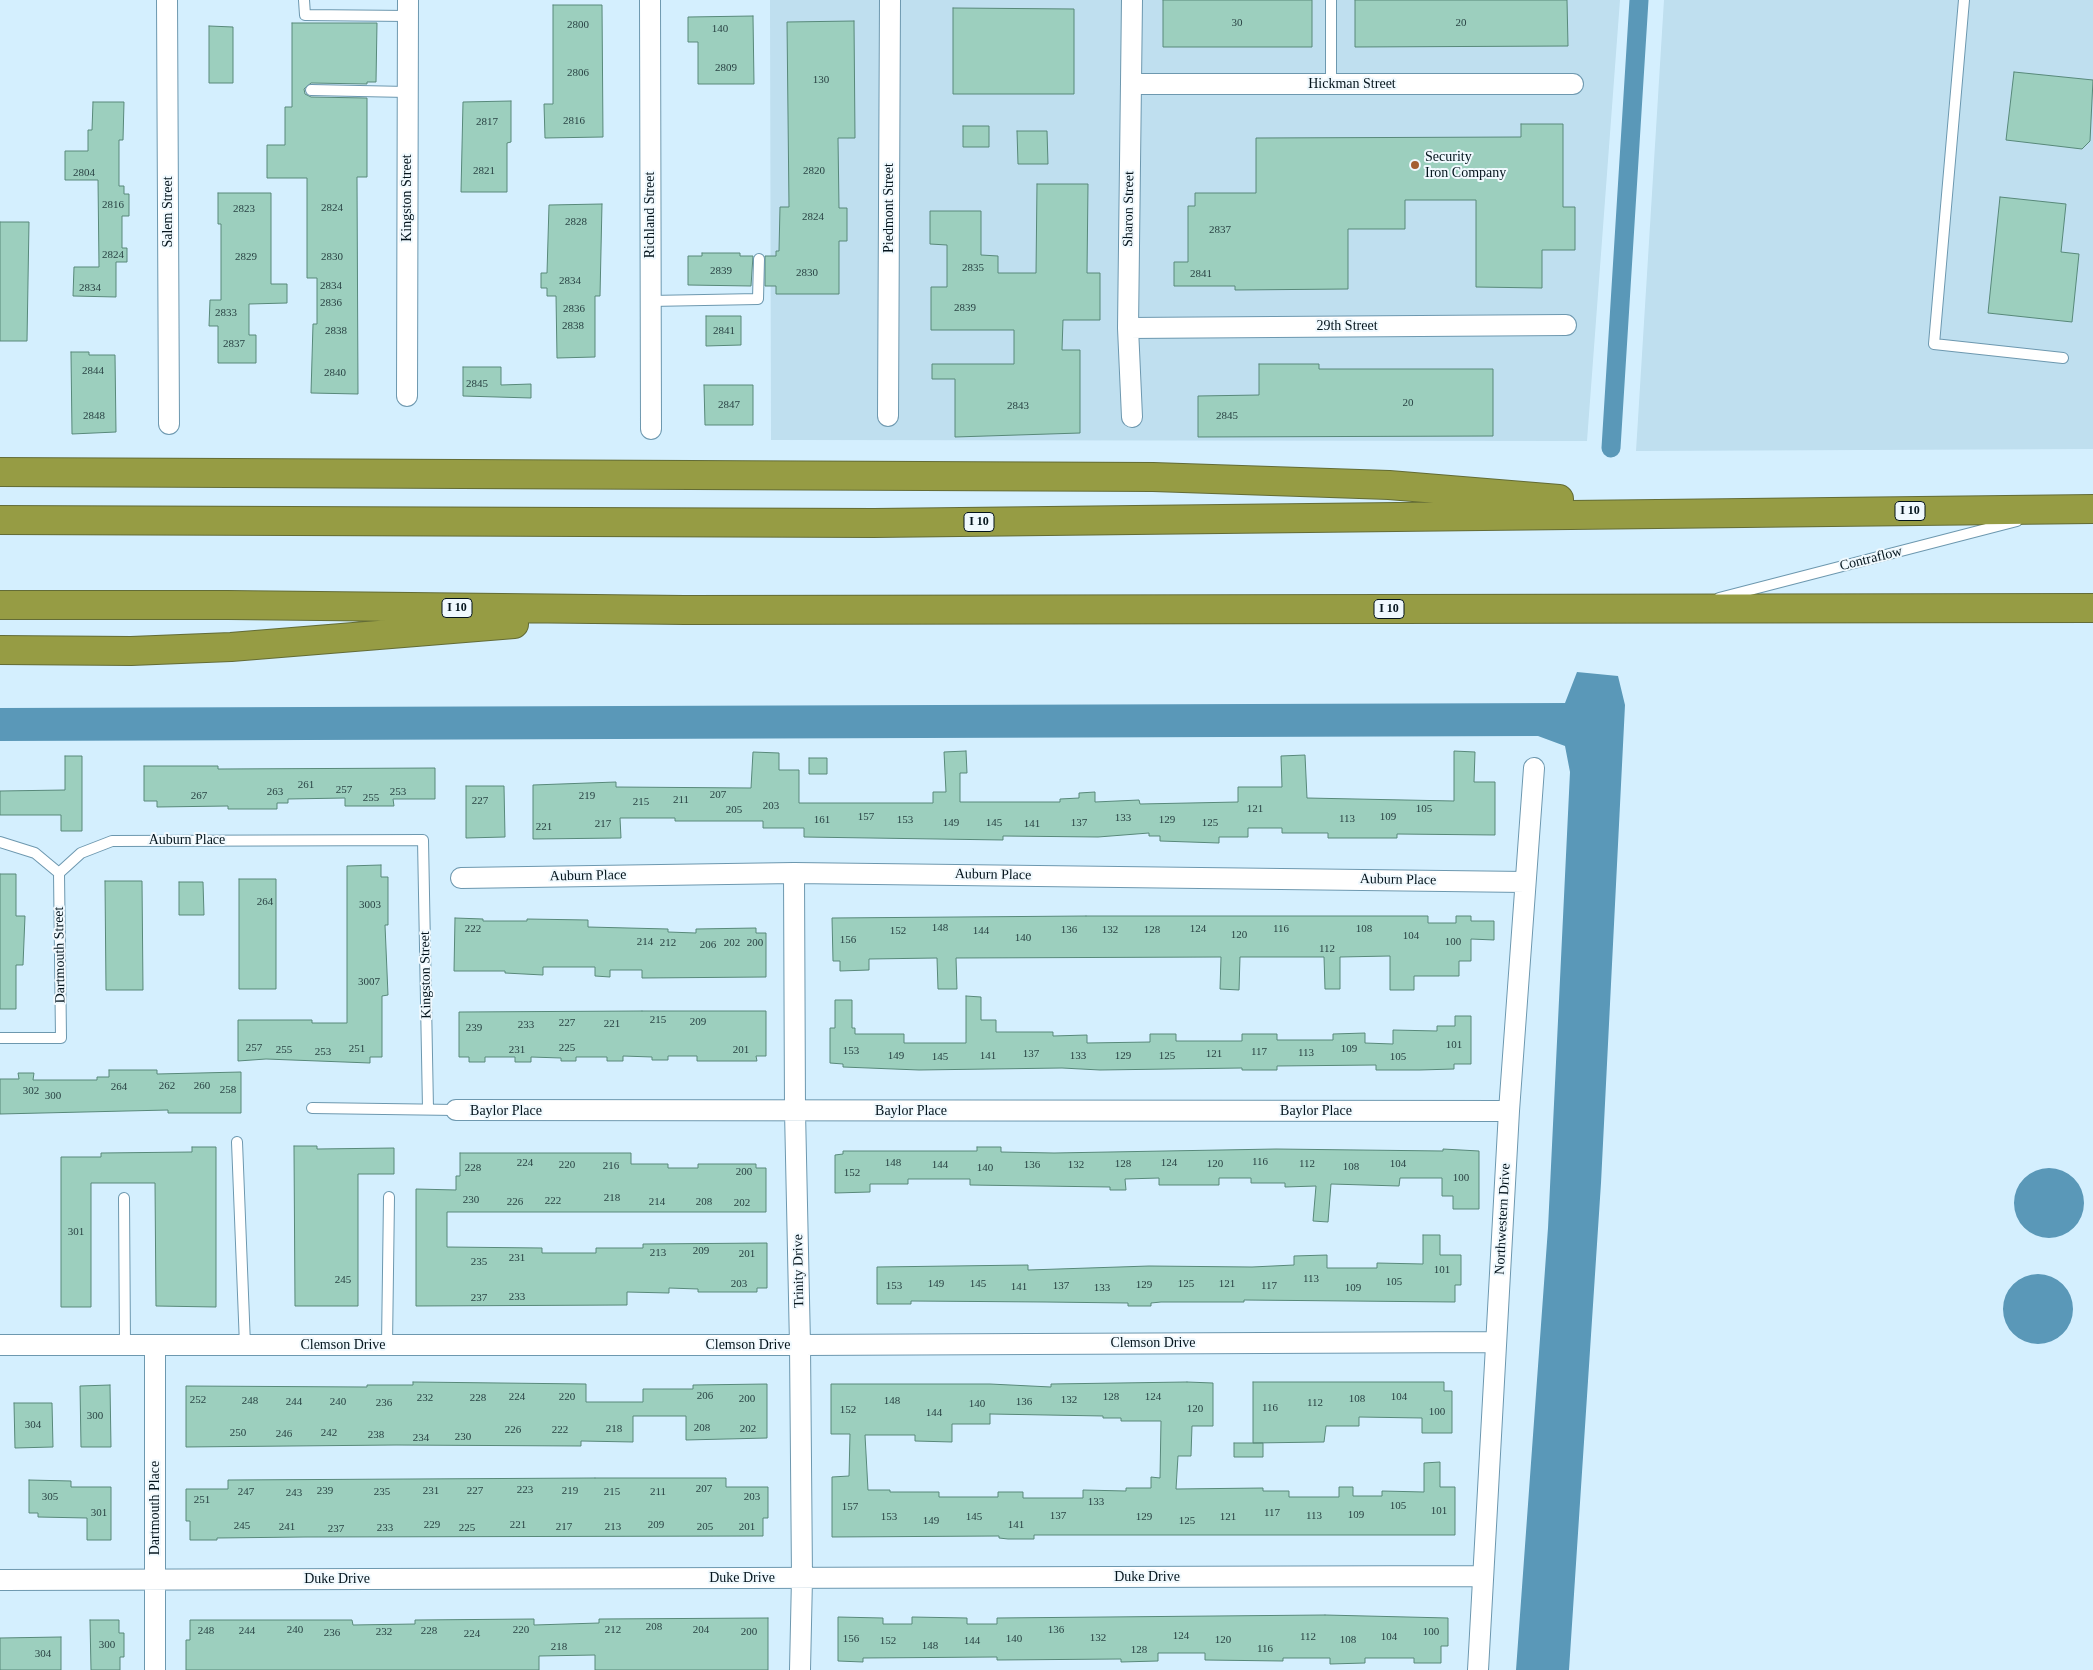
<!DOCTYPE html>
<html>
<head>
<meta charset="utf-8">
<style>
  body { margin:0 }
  canvas { display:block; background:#d4effe }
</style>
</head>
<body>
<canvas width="2093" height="1670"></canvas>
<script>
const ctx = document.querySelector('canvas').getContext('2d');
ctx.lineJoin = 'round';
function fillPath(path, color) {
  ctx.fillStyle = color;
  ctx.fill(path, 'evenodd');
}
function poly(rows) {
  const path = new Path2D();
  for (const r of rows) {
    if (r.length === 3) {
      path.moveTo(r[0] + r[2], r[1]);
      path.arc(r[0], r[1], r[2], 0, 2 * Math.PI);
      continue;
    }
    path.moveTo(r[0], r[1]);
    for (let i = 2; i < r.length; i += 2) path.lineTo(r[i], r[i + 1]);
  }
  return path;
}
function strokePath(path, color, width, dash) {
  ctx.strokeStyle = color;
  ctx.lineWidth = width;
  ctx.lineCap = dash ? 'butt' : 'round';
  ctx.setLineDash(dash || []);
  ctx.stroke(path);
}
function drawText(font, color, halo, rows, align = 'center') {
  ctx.font = font + ' "Times New Roman",serif';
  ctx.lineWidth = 4;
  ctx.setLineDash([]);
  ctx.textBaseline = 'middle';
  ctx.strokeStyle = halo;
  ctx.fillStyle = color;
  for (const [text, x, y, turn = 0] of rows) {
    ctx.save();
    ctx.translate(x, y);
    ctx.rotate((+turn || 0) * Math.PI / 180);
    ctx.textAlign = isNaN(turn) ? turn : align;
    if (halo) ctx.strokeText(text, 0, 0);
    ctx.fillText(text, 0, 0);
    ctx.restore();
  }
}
fillPath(poly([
  [770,0,1620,0,1587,441,771,440],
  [1664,0,2093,0,2093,449,1636,451]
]), '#bfdfef');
fillPath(poly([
  [1577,672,1618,676,1625,705,1601,1183,1569,1670,1516,1670,1548,1228,1570,772,1565,746,1538,736,0,741,0,708,1565,703],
  [2049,1203,35],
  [2038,1309,35]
]), '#5a98b8');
strokePath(poly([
  [1611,448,1639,0]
]), '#5a98b8', 19);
const building = poly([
  [1163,0,1312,0,1312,47,1163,47,1163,0],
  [1355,0,1567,0,1568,46,1355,47,1355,0],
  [553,5,602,5,603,137,545,138,544,104,553,104,553,5],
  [953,8,1074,9,1074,94,953,94,953,8],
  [753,16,754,84,698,84,698,42,688,42,688,17,753,16],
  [854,21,855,138,838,138,839,208,847,208,847,241,839,241,839,294,776,294,776,286,765,286,765,256,776,256,776,251,779,251,780,207,789,207,787,22,854,21],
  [292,23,377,23,376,82,367,82,367,84,311,83,304,89,305,94,311,97,367,98,367,177,357,177,358,394,311,393,313,324,317,324,317,278,307,278,307,178,267,178,267,145,285,145,285,107,292,107,292,23],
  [209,26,233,27,233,83,209,83,209,26],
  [2014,72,2093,80,2090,141,2082,149,2006,140,2014,72],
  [511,101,511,142,507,143,507,192,461,192,463,102,511,101],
  [93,102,124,102,123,140,119,140,119,186,124,186,124,194,129,194,129,216,122,216,122,248,127,248,127,262,116,262,116,297,73,296,74,267,99,267,98,180,65,180,65,151,88,151,88,130,92,130,93,102],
  [1521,124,1563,124,1563,207,1575,207,1575,250,1542,250,1542,288,1476,287,1476,200,1405,200,1405,229,1348,229,1348,289,1235,290,1235,286,1174,286,1174,262,1188,262,1188,206,1195,206,1195,193,1256,193,1256,138,1521,137,1521,124],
  [963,126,989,126,989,147,963,147,963,126],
  [1017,131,1047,131,1048,164,1018,164,1017,131],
  [1037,184,1088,184,1087,273,1100,273,1100,320,1063,320,1062,350,1080,350,1080,433,955,437,955,379,932,379,932,364,1014,364,1014,330,931,330,931,287,947,287,947,245,930,244,930,211,981,211,981,255,998,256,998,273,1036,273,1037,184],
  [218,193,271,193,271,284,287,284,287,303,249,304,249,335,256,335,256,363,218,363,218,326,209,326,210,300,221,300,221,224,218,224,218,193],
  [2000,197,2066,204,2061,252,2079,254,2072,322,1988,313,2000,197],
  [602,204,600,296,595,296,595,357,557,358,556,296,547,296,547,288,541,288,541,273,547,273,549,205,602,204],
  [0,222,29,222,27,341,0,341,0,222],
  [702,253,740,253,740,256,753,256,751,286,688,285,688,256,702,256,702,253],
  [706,316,741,316,741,345,706,346,706,316],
  [71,352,89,352,89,355,115,355,116,432,72,434,71,352],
  [1259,364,1319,364,1319,369,1493,369,1493,436,1198,437,1198,396,1259,395,1259,364],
  [463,367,501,367,501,385,531,384,531,398,463,396,463,367],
  [704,385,753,385,753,425,705,425,704,385],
  [966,751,967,773,960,773,960,802,1060,802,1060,799,1079,798,1079,793,1095,792,1095,802,1139,800,1140,804,1238,802,1238,787,1282,787,1281,756,1305,755,1307,798,1454,801,1454,751,1475,752,1474,782,1495,782,1495,835,1397,834,1397,838,1328,838,1328,833,1282,833,1282,828,1248,828,1248,837,1219,837,1219,843,1160,841,1160,836,1149,836,1149,833,1098,837,1003,836,1003,840,804,837,804,828,763,828,763,821,675,821,675,818,620,818,621,838,533,839,533,785,616,782,616,787,751,788,753,752,779,753,779,770,799,770,799,803,933,803,933,792,946,792,944,752,966,751],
  [65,756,82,756,82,831,61,831,61,815,0,815,0,791,65,790,65,756],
  [809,758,827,758,827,774,809,774,809,758],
  [144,766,218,766,218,769,435,768,435,799,393,799,394,806,345,806,345,798,288,799,288,803,277,803,277,809,228,809,228,806,157,807,157,801,144,801,144,766],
  [466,786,504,786,505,837,466,838,466,786],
  [381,865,381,877,388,877,388,925,385,925,388,995,382,996,382,1057,370,1057,370,1063,266,1059,238,1061,238,1020,312,1020,312,1023,347,1023,347,866,381,865],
  [0,874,16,874,16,916,25,916,23,965,16,965,16,1009,0,1009,0,874],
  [239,879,276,879,276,989,239,989,239,879],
  [105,881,142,881,143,990,106,990,105,881],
  [179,882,203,882,204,915,179,915,179,882],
  [1086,916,1428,916,1428,923,1456,923,1456,916,1471,916,1471,921,1494,921,1494,940,1471,939,1471,961,1459,961,1459,976,1414,976,1414,990,1390,990,1390,956,1340,957,1340,989,1325,989,1324,957,1240,957,1239,990,1220,989,1221,957,956,958,957,989,938,989,937,958,869,959,869,970,840,971,840,961,833,961,832,918,1086,916],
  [455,918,483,919,483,921,527,921,527,919,588,920,588,927,668,929,668,932,696,933,696,929,756,928,756,933,766,933,766,977,642,978,642,970,610,970,610,977,595,976,595,967,543,967,543,975,505,973,505,971,454,971,455,918],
  [966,996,981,997,981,1020,996,1020,996,1032,1053,1032,1053,1036,1087,1035,1087,1043,1150,1042,1150,1034,1176,1034,1176,1041,1242,1041,1242,1034,1277,1034,1277,1040,1333,1040,1333,1034,1365,1033,1365,1043,1393,1044,1393,1030,1437,1031,1437,1026,1455,1026,1455,1016,1471,1016,1471,1064,1454,1064,1454,1069,1420,1070,1376,1070,1376,1065,1277,1066,1277,1070,1242,1070,1242,1068,1100,1070,1062,1068,919,1070,843,1067,843,1064,830,1063,830,1028,835,1028,835,1000,852,1000,852,1028,855,1028,855,1034,904,1034,904,1043,966,1043,966,996],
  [642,1011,766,1011,766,1056,756,1056,757,1061,697,1061,697,1056,668,1056,668,1060,652,1060,652,1057,623,1056,623,1061,607,1061,607,1057,576,1057,576,1061,561,1061,561,1058,531,1057,531,1062,515,1062,515,1057,485,1057,485,1062,469,1062,469,1057,459,1057,459,1012,642,1011],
  [109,1070,157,1070,157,1074,241,1072,241,1113,168,1113,168,1110,0,1114,0,1079,19,1079,18,1073,34,1073,33,1080,97,1080,97,1077,109,1077,109,1070],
  [294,1146,317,1146,317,1149,394,1148,394,1174,358,1174,358,1306,295,1306,294,1146],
  [192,1147,216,1147,216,1307,156,1306,155,1183,91,1183,91,1307,61,1307,61,1157,101,1157,101,1153,192,1152,192,1147],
  [977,1147,1001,1147,1001,1152,1054,1153,1276,1149,1443,1151,1443,1149,1479,1151,1479,1209,1453,1209,1453,1196,1442,1196,1442,1178,1400,1178,1399,1186,1331,1184,1328,1222,1313,1221,1316,1186,1285,1187,1285,1183,1251,1183,1251,1178,1219,1178,1219,1185,1159,1185,1159,1178,1125,1179,1126,1190,1110,1190,1110,1187,970,1185,970,1179,908,1179,908,1184,870,1184,870,1192,835,1193,835,1155,843,1154,843,1151,977,1151,977,1147],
  [460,1153,631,1153,631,1164,668,1164,668,1168,698,1168,698,1164,756,1164,756,1168,766,1168,766,1212,447,1212,447,1247,542,1248,542,1253,596,1253,596,1248,643,1248,643,1244,767,1243,767,1288,757,1288,757,1292,698,1292,698,1289,669,1288,669,1293,627,1292,627,1305,416,1306,416,1189,456,1190,456,1176,460,1176,460,1153],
  [1423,1235,1440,1235,1440,1255,1461,1255,1461,1285,1455,1285,1455,1302,1244,1300,1244,1302,1161,1302,1151,1303,1151,1306,1128,1306,1128,1303,1045,1302,911,1301,911,1304,877,1304,877,1267,1028,1265,1028,1270,1149,1266,1252,1267,1294,1265,1294,1256,1327,1255,1327,1268,1377,1268,1377,1263,1423,1264,1423,1235],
  [413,1382,586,1384,586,1402,643,1402,643,1389,693,1389,693,1385,767,1384,767,1438,686,1440,686,1416,633,1416,633,1442,581,1441,581,1446,396,1445,186,1447,186,1386,367,1387,367,1385,413,1385,413,1382],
  [1187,1382,1213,1383,1213,1426,1192,1426,1191,1456,1178,1456,1176,1489,1263,1488,1263,1491,1289,1491,1289,1497,1339,1497,1339,1487,1353,1487,1353,1496,1382,1496,1382,1491,1424,1492,1424,1463,1440,1462,1440,1487,1455,1487,1455,1535,1034,1535,1034,1539,1008,1539,999,1538,999,1536,832,1537,832,1477,849,1476,850,1434,831,1434,831,1384,990,1384,1051,1387,1051,1384,1187,1382],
  [990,1414,1103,1416,1103,1418,1121,1418,1121,1421,1161,1421,1160,1478,1151,1477,1151,1488,1126,1488,1126,1491,1083,1490,1083,1498,1023,1498,1023,1492,998,1492,998,1497,939,1497,939,1492,890,1492,890,1490,868,1490,865,1435,915,1435,915,1441,952,1442,952,1424,990,1424,990,1414],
  [1253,1382,1444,1382,1444,1391,1452,1391,1452,1433,1422,1433,1422,1418,1359,1417,1359,1426,1326,1426,1324,1442,1253,1443,1253,1382],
  [110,1385,111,1447,81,1447,80,1386,110,1385],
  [14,1403,52,1403,53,1447,15,1448,14,1403],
  [1234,1443,1263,1443,1263,1457,1234,1457,1234,1443],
  [595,1478,726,1478,726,1487,768,1487,768,1518,763,1518,763,1536,305,1537,217,1538,217,1540,190,1540,190,1521,186,1521,186,1489,228,1489,228,1480,595,1478],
  [29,1480,71,1481,71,1487,111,1487,111,1540,87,1540,87,1518,38,1517,38,1513,29,1513,29,1480],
  [1325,1615,1448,1618,1448,1646,1441,1646,1441,1663,1414,1663,1414,1658,1365,1658,1365,1663,1330,1664,1330,1658,1283,1658,1283,1661,1205,1660,1205,1653,1158,1653,1158,1661,1121,1662,1121,1659,997,1660,997,1657,863,1658,863,1662,838,1661,838,1617,883,1618,883,1624,912,1624,912,1617,967,1618,967,1624,997,1624,997,1618,1325,1615],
  [768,1618,768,1670,595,1670,595,1655,539,1656,539,1670,186,1670,186,1640,190,1640,190,1620,352,1620,353,1625,415,1624,415,1620,534,1619,534,1625,599,1623,599,1619,768,1618],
  [90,1620,119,1620,119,1633,124,1633,124,1657,120,1657,120,1670,91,1670,90,1620],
  [61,1637,61,1670,0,1670,0,1638,61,1637]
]);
fillPath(building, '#9ccfbe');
strokePath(building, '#58897a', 1);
const lane = poly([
  [304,0,305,15,408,16],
  [1331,0,1331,84],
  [1964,0,1934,344,2063,358],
  [311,90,407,92],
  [650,301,758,299,759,259],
  [1719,598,2017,521],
  [0,842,35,853,59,873,81,853,112,841,423,840,428,1109],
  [0,1038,61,1038,59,873],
  [312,1108,456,1110],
  [237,1142,245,1345],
  [124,1198,125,1346],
  [387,1345,389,1197]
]);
const street = poly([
  [167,0,169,424],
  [650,0,651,429],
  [1131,84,1573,84],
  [1128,328,1566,325],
  [407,396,408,0],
  [888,416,890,0],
  [1132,417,1128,328,1132,0],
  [794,873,795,1111,800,1345,802,1578,800,1670],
  [461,878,794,873,1525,882],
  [456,1110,1509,1111],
  [0,1345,800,1345,1495,1342],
  [0,1580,1483,1576],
  [155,1670,155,1345],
  [1478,1670,1509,1111,1534,768]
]);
const highway = poly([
  [0,472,1153,477,1389,485,1559,499],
  [0,520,874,523,2093,509],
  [0,605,228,605,685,610,2093,608],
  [0,650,131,651,231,647,514,624]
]);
strokePath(lane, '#6d98af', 12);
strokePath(street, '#6d98af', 22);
strokePath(highway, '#636c36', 30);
strokePath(lane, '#fff', 10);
strokePath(street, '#fff', 20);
strokePath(highway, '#969c44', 28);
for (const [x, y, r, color] of [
  [1415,165,5,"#a46031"]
]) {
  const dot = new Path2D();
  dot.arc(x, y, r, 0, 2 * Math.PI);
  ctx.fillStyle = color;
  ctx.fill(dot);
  strokePath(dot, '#f0f9fe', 2);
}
drawText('11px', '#2a4344', null, [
  ["30",1237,23],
  ["20",1461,23],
  ["2800",578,25],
  ["140",720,29],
  ["2809",726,68],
  ["2806",578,73],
  ["130",821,80],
  ["2816",574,121],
  ["2817",487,122],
  ["2821",484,171],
  ["2820",814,171],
  ["2804",84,173],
  ["2816",113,205],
  ["2824",332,208],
  ["2823",244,209],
  ["2824",813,217],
  ["2828",576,222],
  ["2837",1220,230],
  ["2824",113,255],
  ["2829",246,257],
  ["2830",332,257],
  ["2835",973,268],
  ["2839",721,271],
  ["2830",807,273],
  ["2841",1201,274],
  ["2834",570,281],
  ["2834",331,286],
  ["2834",90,288],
  ["2836",331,303],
  ["2839",965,308],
  ["2836",574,309],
  ["2833",226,313],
  ["2838",573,326],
  ["2838",336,331],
  ["2841",724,331],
  ["2837",234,344],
  ["2844",93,371],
  ["2840",335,373],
  ["2845",477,384],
  ["20",1408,403],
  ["2847",729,405],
  ["2843",1018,406],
  ["2848",94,416],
  ["2845",1227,416],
  ["261",306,785],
  ["257",344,790],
  ["263",275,792],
  ["253",398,792],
  ["207",718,795],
  ["267",199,796],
  ["219",587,796],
  ["255",371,798],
  ["211",681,800],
  ["227",480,801],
  ["215",641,802],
  ["203",771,806],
  ["121",1255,809],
  ["105",1424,809],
  ["205",734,810],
  ["157",866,817],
  ["109",1388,817],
  ["133",1123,818],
  ["113",1347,819],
  ["161",822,820],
  ["153",905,820],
  ["129",1167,820],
  ["149",951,823],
  ["145",994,823],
  ["137",1079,823],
  ["125",1210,823],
  ["217",603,824],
  ["141",1032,824],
  ["221",544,827],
  ["264",265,902],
  ["3003",370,905],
  ["148",940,928],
  ["222",473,929],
  ["124",1198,929],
  ["116",1281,929],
  ["108",1364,929],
  ["136",1069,930],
  ["132",1110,930],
  ["128",1152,930],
  ["152",898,931],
  ["144",981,931],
  ["120",1239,935],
  ["104",1411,936],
  ["140",1023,938],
  ["156",848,940],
  ["214",645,942],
  ["100",1453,942],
  ["212",668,943],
  ["202",732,943],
  ["200",755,943],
  ["206",708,945],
  ["112",1327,949],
  ["3007",369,982],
  ["215",658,1020],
  ["209",698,1022],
  ["227",567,1023],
  ["221",612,1024],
  ["233",526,1025],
  ["239",474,1028],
  ["101",1454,1045],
  ["257",254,1048],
  ["225",567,1048],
  ["251",357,1049],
  ["109",1349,1049],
  ["255",284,1050],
  ["231",517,1050],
  ["201",741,1050],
  ["153",851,1051],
  ["253",323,1052],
  ["117",1259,1052],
  ["113",1306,1053],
  ["137",1031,1054],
  ["121",1214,1054],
  ["149",896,1056],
  ["141",988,1056],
  ["133",1078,1056],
  ["129",1123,1056],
  ["125",1167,1056],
  ["145",940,1057],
  ["105",1398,1057],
  ["262",167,1086],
  ["260",202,1086],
  ["264",119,1087],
  ["258",228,1090],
  ["302",31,1091],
  ["300",53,1096],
  ["116",1260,1162],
  ["224",525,1163],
  ["148",893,1163],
  ["124",1169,1163],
  ["128",1123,1164],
  ["120",1215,1164],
  ["112",1307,1164],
  ["104",1398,1164],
  ["220",567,1165],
  ["144",940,1165],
  ["136",1032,1165],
  ["132",1076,1165],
  ["216",611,1166],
  ["108",1351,1167],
  ["228",473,1168],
  ["140",985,1168],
  ["200",744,1172],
  ["152",852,1173],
  ["100",1461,1178],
  ["218",612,1198],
  ["230",471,1200],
  ["222",553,1201],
  ["226",515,1202],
  ["214",657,1202],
  ["208",704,1202],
  ["202",742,1203],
  ["301",76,1232],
  ["209",701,1251],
  ["213",658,1253],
  ["201",747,1254],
  ["231",517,1258],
  ["235",479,1262],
  ["101",1442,1270],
  ["113",1311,1279],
  ["245",343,1280],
  ["105",1394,1282],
  ["203",739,1284],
  ["149",936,1284],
  ["145",978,1284],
  ["125",1186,1284],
  ["121",1227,1284],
  ["129",1144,1285],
  ["153",894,1286],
  ["137",1061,1286],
  ["117",1269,1286],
  ["141",1019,1287],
  ["133",1102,1288],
  ["109",1353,1288],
  ["233",517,1297],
  ["237",479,1298],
  ["206",705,1396],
  ["224",517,1397],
  ["220",567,1397],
  ["128",1111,1397],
  ["124",1153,1397],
  ["104",1399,1397],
  ["232",425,1398],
  ["228",478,1398],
  ["200",747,1399],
  ["108",1357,1399],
  ["252",198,1400],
  ["132",1069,1400],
  ["248",250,1401],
  ["148",892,1401],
  ["244",294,1402],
  ["240",338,1402],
  ["136",1024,1402],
  ["236",384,1403],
  ["112",1315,1403],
  ["140",977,1404],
  ["116",1270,1408],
  ["120",1195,1409],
  ["152",848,1410],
  ["100",1437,1412],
  ["144",934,1413],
  ["300",95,1416],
  ["304",33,1425],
  ["208",702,1428],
  ["218",614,1429],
  ["202",748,1429],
  ["226",513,1430],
  ["222",560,1430],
  ["250",238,1433],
  ["242",329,1433],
  ["246",284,1434],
  ["238",376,1435],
  ["230",463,1437],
  ["234",421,1438],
  ["207",704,1489],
  ["223",525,1490],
  ["239",325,1491],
  ["231",431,1491],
  ["227",475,1491],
  ["219",570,1491],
  ["247",246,1492],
  ["235",382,1492],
  ["215",612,1492],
  ["211",658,1492],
  ["243",294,1493],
  ["305",50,1497],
  ["203",752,1497],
  ["251",202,1500],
  ["133",1096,1502],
  ["105",1398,1506],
  ["157",850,1507],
  ["101",1439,1511],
  ["301",99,1513],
  ["117",1272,1513],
  ["109",1356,1515],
  ["137",1058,1516],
  ["113",1314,1516],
  ["153",889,1517],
  ["145",974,1517],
  ["129",1144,1517],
  ["121",1228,1517],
  ["149",931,1521],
  ["125",1187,1521],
  ["229",432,1525],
  ["221",518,1525],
  ["209",656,1525],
  ["141",1016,1525],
  ["245",242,1526],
  ["241",287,1527],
  ["217",564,1527],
  ["213",613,1527],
  ["205",705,1527],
  ["201",747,1527],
  ["233",385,1528],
  ["225",467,1528],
  ["237",336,1529],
  ["208",654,1627],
  ["240",295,1630],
  ["220",521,1630],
  ["212",613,1630],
  ["204",701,1630],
  ["136",1056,1630],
  ["248",206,1631],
  ["244",247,1631],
  ["228",429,1631],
  ["232",384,1632],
  ["200",749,1632],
  ["100",1431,1632],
  ["236",332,1633],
  ["224",472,1634],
  ["124",1181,1636],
  ["112",1308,1637],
  ["104",1389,1637],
  ["132",1098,1638],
  ["156",851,1639],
  ["140",1014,1639],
  ["120",1223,1640],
  ["108",1348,1640],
  ["152",888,1641],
  ["144",972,1641],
  ["300",107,1645],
  ["148",930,1646],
  ["218",559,1647],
  ["116",1265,1649],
  ["128",1139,1650],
  ["304",43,1654]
]);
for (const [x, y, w] of [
  [1910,511,30],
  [979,522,30],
  [457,608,30],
  [1389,609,30]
]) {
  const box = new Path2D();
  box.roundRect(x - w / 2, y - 9.5, w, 19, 4);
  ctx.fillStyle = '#f0f9fe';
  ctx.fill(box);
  strokePath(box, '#04141c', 1);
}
drawText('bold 12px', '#04141c', null, [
  ["I 10",1910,511],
  ["I 10",979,522],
  ["I 10",457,608],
  ["I 10",1389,609]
]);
drawText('14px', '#04141c', '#f0f9fe', [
  ["Hickman Street",1352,84],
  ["Kingston Street",407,198,-90],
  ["Piedmont Street",889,208,-90],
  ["Sharon Street",1129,209,-89],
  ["Salem Street",168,212,-90],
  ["Richland Street",650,215,-90],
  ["29th Street",1347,326],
  ["Contraflow",1871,559,-14],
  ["Auburn Place",187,840],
  ["Auburn Place",993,875,1],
  ["Auburn Place",588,876,-1],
  ["Auburn Place",1398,880,1],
  ["Dartmouth Street",60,955,-91],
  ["Kingston Street",426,975,-91],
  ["Baylor Place",506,1111],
  ["Baylor Place",911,1111],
  ["Baylor Place",1316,1111],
  ["Northwestern Drive",1503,1219,-87],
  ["Trinity Drive",799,1271,-91],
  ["Clemson Drive",1153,1343],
  ["Clemson Drive",343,1345],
  ["Clemson Drive",748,1345],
  ["Dartmouth Place",155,1508,-90],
  ["Duke Drive",1147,1577],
  ["Duke Drive",742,1578],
  ["Duke Drive",337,1579]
]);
drawText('14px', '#04141c', '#f0f9fe', [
  ["Security",1425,157],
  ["Iron Company",1425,173]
], 'left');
</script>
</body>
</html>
